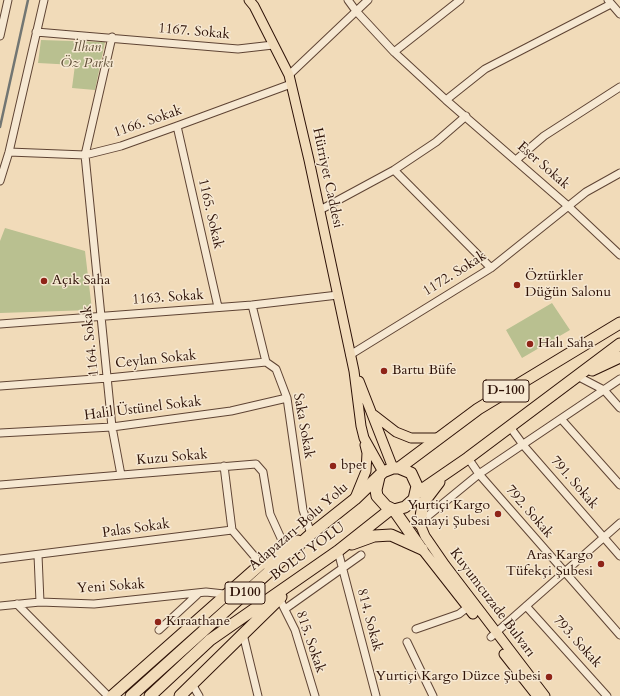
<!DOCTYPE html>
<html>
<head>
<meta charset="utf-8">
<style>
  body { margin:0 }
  canvas { display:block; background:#f1dbb9 }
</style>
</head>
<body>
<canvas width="620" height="696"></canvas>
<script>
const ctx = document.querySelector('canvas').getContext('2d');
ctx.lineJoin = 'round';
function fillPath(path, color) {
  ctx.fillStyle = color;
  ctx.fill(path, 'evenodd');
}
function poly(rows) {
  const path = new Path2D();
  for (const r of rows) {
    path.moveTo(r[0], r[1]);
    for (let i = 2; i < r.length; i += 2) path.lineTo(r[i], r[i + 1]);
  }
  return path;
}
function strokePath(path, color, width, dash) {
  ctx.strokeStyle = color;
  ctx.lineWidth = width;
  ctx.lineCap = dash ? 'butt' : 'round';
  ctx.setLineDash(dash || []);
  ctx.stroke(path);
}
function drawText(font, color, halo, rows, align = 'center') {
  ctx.font = font + ' Cardo,serif';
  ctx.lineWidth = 3;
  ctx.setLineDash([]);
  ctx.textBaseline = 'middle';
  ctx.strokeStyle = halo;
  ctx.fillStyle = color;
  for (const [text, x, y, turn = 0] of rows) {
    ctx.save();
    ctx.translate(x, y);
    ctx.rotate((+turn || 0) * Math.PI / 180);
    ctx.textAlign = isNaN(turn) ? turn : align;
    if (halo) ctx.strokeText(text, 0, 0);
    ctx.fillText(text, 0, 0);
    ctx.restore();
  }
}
fillPath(poly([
  [41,40,105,42,95,90,72,88,75,65,38,63],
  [5,228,85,251,92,310,0,313,0,241],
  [552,303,570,330,522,358,506,330]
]), '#b9c090');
strokePath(poly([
  [0,127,28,0]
]), '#727673', 2.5);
const minor = poly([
  [348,0,356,11,394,52,446,100],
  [608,0,620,14],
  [611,4,485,69,446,100,568,206,620,255],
  [36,32,238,49,273,45],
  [0,36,8,0],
  [112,37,85,155,112,427,121,475],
  [394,52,460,0],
  [289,75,368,0],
  [177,126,218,307],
  [9,152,85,155,121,146,177,126,291,84],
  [516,160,544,136,620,87],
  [394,170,491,268],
  [0,181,9,152,44,0],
  [320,210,394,170,436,142,466,116],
  [252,305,266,362,276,369,287,398,303,510,311,534],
  [0,324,252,305,338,295],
  [350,355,491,268,586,192,620,173],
  [577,376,604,390,620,408],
  [0,386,108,378,266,362],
  [562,420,620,485],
  [510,427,524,446,620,556],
  [0,433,112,427,231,411,287,398],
  [468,458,479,474,620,635],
  [224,466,232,530],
  [0,485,256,464,263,472,270,514,285,547],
  [429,515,479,474,620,379],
  [338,551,376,696],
  [38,555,40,602],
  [0,559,232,530,261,564],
  [279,598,295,630,315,696],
  [17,604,108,696],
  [0,606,40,602,94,604,206,592,224,594],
  [526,606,607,696],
  [285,609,361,555],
  [416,629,459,614,472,604],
  [159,630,199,593],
  [243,634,258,696],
  [491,637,620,523],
  [407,642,433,696],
  [192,684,199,696]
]);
const major = poly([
  [249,0,254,6,289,75,309,160,354,371,361,426,364,438,383,472],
  [359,381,393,468],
  [374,415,396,432,411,438,439,438],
  [355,498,366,471,367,453,365,445],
  [420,524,425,536,445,565,545,696],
  [422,549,473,614],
  [504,654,537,696]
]);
const highway = poly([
  [592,370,620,357],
  [399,468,478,409,620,323],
  [417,493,468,458,620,344],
  [394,510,420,547],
  [420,524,423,503,439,482],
  [352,544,374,536,391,535,422,549],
  [112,696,261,564,298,541],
  [131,696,311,534,355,499,383,472,393,468,399,468,411,473,417,486,414,499,405,507,394,510,386,506,377,496,376,490,379,477],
  [150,696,210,640,338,551,391,509],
  [180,696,281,597]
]);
strokePath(minor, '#5f4434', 9);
strokePath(major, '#2e1207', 11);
strokePath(highway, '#2e1207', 13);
strokePath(minor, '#f6e8d2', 7);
strokePath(major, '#f1dbb9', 9);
strokePath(highway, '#f1dbb9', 11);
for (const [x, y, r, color] of [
  [44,281,4,"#8f2418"],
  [517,285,4,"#8f2418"],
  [530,344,4,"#8f2418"],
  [384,371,4,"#8f2418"],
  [333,466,4,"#8f2418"],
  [498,514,4,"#8f2418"],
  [601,564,4,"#8f2418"],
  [158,622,4,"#8f2418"],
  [549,677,4,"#8f2418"]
]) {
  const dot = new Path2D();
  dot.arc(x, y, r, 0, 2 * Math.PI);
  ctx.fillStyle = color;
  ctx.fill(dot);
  strokePath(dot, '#f6e8d2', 1.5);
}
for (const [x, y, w] of [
  [506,391,46],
  [245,593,40]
]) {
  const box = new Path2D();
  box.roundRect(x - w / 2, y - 11, w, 22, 3);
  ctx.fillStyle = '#f6e8d2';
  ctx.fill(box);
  strokePath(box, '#2e1207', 1);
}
drawText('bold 13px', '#2e1207', null, [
  ["D-100",506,391],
  ["D100",245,593]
]);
drawText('14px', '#2e1207', '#f6e8d2', [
  ["1167. Sokak",194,32,5],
  ["1166. Sokak",148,122,-19],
  ["Eser Sokak",543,166,41],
  ["Hürriyet Caddesi",327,178,78],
  ["1165. Sokak",210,214,77],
  ["1172. Sokak",455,274,-32],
  ["1163. Sokak",168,298,-4],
  ["1164. Sokak",91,341,-96],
  ["Ceylan Sokak",156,360,-6],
  ["Halil Üstünel Sokak",143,409,-7],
  ["Saka Sokak",303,426,80],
  ["Kuzu Sokak",172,458,-5],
  ["791. Sokak",574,483,49],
  ["792. Sokak",529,512,49],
  ["Adapazarı-Bolu Yolu",299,527,-41],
  ["Palas Sokak",136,529,-8],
  ["BOLU YOLU",308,552,-36],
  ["Yeni Sokak",111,587,-4],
  ["Kuyumcuzade Bulvarı",492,603,53],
  ["814. Sokak",369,620,75],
  ["815. Sokak",310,642,71],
  ["793. Sokak",577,642,48]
]);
drawText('italic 14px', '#5f4f37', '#f6e8d2', [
  ["İlhan",87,48],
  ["Öz Parkı",87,64]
]);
drawText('14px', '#2e1207', '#f6e8d2', [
  ["Öztürkler",525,277],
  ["Düğün Salonu",525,293],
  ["Açık Saha",52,281],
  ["Halı Saha",538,344],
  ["Bartu Büfe",392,371],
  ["bpet",341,466],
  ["Yurtiçi Kargo",490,506,"right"],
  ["Sanayi Şubesi",490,522,"right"],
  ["Aras Kargo",593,556,"right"],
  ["Tüfekçi Şubesi",593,572,"right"],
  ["Kıraathane",166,622],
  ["Yurtiçi Kargo Düzce Şubesi",541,677,"right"]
], 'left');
</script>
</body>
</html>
